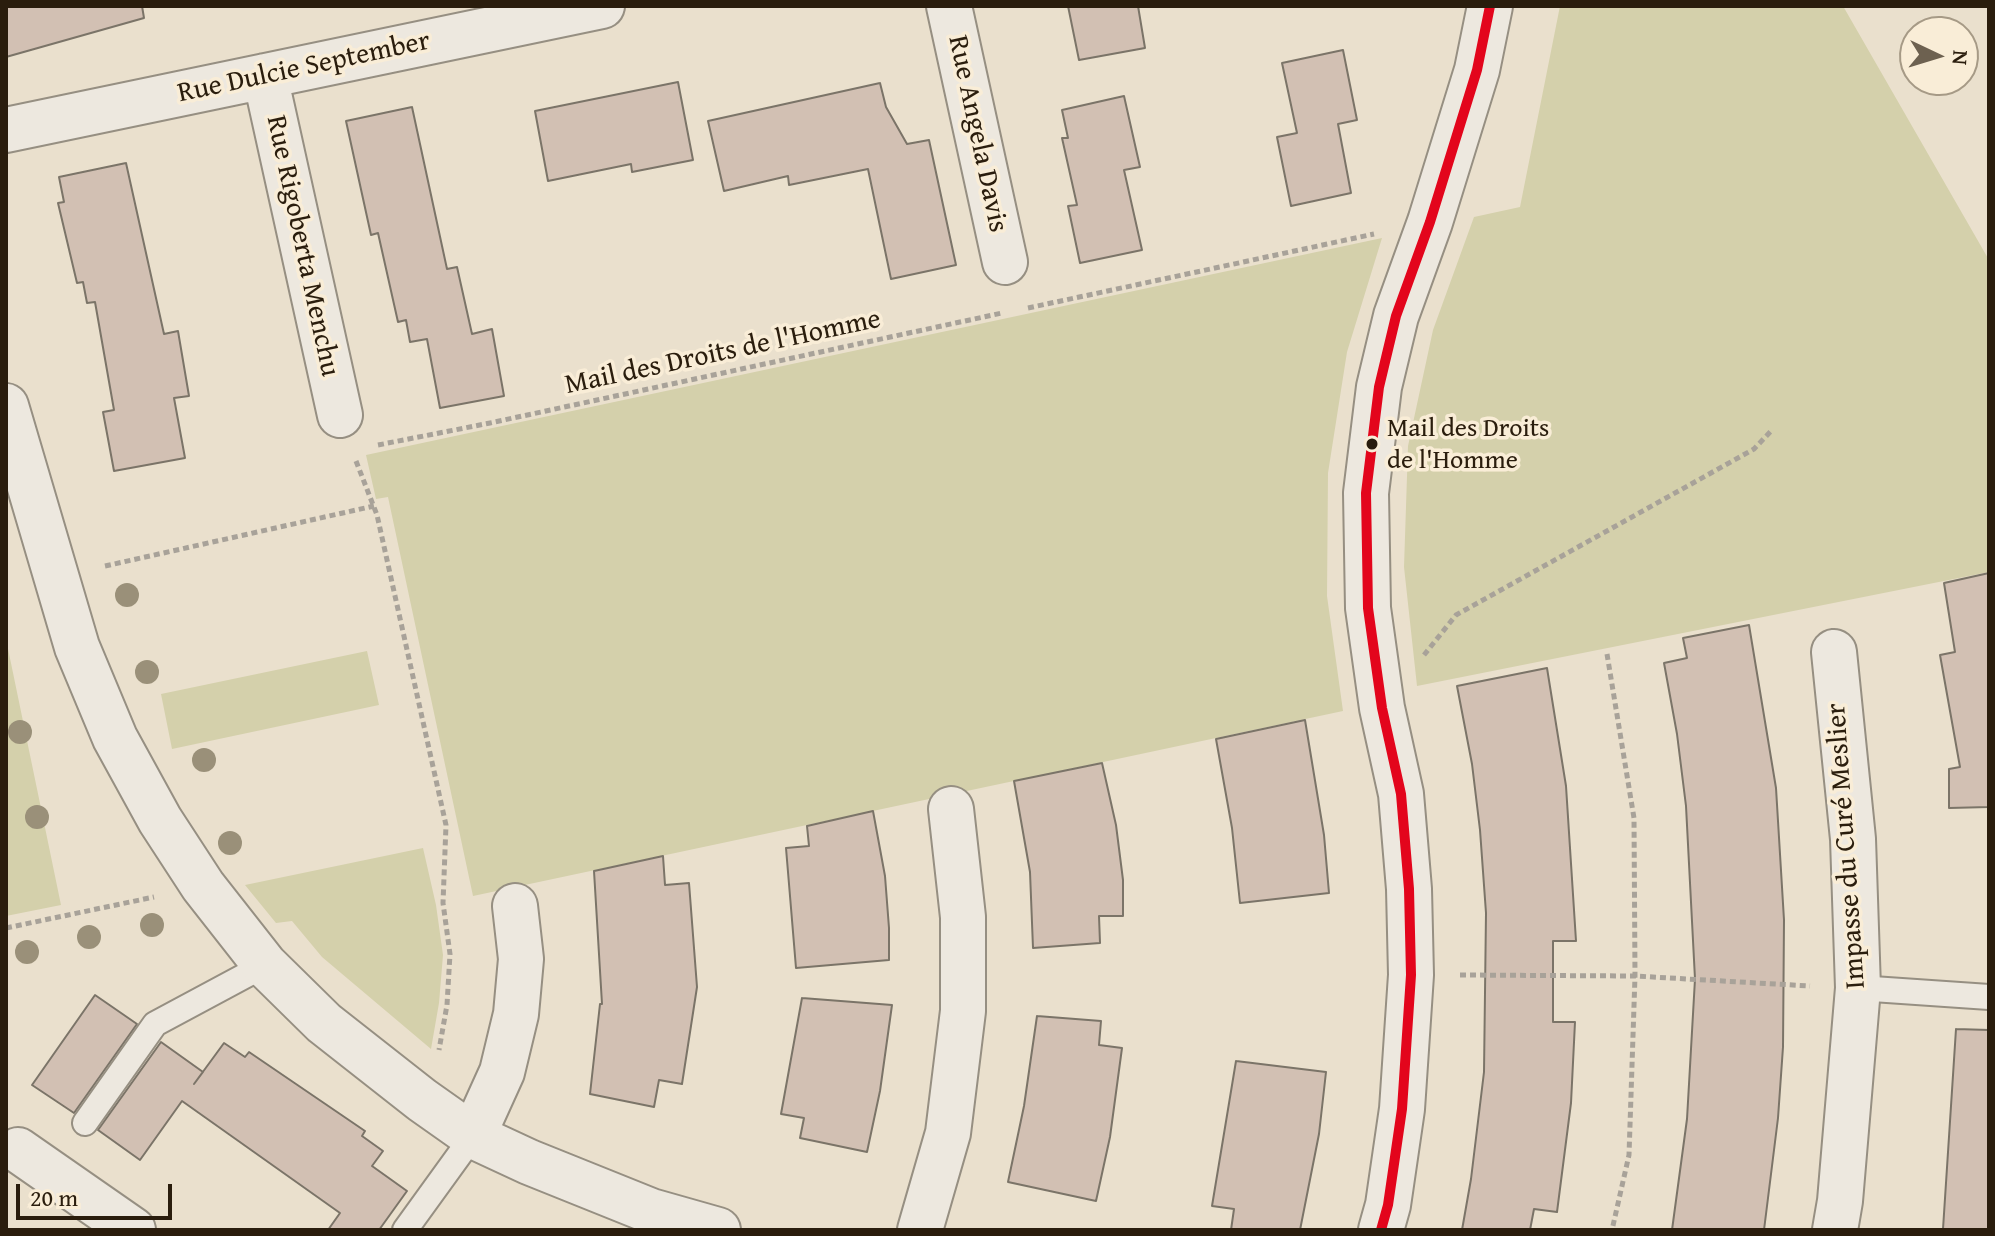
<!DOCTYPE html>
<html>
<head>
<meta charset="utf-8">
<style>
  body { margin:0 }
  #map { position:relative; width:1995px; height:1236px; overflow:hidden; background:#eae0cd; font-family:"Gentium Book Plus",serif }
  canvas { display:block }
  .frame { position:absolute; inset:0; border:8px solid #2a1d0d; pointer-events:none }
  .north { position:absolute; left:1899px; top:16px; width:80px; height:80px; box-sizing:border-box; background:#f9edd7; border:2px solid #a69a86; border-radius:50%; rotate:94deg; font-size:22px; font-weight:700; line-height:32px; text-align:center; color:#2a1d0d }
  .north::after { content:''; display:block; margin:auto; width:28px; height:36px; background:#6d6150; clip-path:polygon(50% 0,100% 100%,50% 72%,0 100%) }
  .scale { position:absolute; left:16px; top:1184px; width:156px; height:36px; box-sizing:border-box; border:4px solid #2a1d0d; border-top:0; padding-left:10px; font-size:24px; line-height:28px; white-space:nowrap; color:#2a1d0d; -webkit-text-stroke:6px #f9edd7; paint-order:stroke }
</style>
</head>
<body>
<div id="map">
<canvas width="1995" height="1236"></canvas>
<div class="frame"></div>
<div class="north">N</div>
<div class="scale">20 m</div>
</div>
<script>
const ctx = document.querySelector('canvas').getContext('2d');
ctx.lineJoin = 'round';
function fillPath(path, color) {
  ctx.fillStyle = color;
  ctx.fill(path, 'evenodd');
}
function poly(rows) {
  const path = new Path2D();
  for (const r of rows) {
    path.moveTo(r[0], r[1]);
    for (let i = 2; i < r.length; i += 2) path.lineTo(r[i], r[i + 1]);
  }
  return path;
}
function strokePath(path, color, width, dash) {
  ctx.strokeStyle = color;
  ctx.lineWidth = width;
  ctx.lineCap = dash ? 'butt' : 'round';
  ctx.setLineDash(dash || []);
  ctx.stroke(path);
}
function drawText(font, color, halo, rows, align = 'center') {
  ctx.font = font + ' "Gentium Book Plus",serif';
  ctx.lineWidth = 7;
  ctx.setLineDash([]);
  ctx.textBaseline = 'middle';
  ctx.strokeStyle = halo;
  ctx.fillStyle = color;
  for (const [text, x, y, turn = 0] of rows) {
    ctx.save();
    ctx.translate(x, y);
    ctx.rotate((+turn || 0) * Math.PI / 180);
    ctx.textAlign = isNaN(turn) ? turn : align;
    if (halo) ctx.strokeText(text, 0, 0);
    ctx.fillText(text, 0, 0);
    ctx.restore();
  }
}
fillPath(poly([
  [1560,6,1843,6,1989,260,1989,572,1417,686,1404,567,1408,446,1433,330,1474,217,1520,207],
  [1382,238,1347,352,1328,473,1327,596,1343,711,473,896,388,497,376,499,366,455],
  [6,639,61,905,6,916],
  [367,651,379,705,172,749,161,694],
  [423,848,436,905,443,955,439,1003,431,1049,322,957,292,921,276,923,245,885]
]), '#d4d0ab');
const building = poly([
  [6,6,142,6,144,18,6,57,6,6],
  [1068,6,1138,6,1145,48,1079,60,1068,6],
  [1343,50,1357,120,1338,124,1351,193,1291,206,1277,137,1297,133,1282,63,1343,50],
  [678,82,693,160,632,172,631,164,548,181,535,111,678,82],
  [880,83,886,107,907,144,929,140,956,265,891,279,868,169,789,185,788,176,724,191,708,121,880,83],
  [1124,96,1140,167,1124,170,1142,250,1080,263,1068,206,1077,205,1062,138,1068,138,1062,110,1124,96],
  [412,107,447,269,457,267,472,334,492,329,504,396,440,408,427,339,410,342,406,320,398,322,378,233,371,235,346,121,412,107],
  [126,163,164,334,178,331,189,396,174,398,185,458,114,471,103,412,114,410,95,302,87,303,83,282,77,283,58,203,64,202,59,177,126,163],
  [1989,573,1989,807,1949,808,1949,769,1960,767,1940,655,1955,652,1944,583,1989,573],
  [1749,625,1776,788,1784,920,1783,1047,1778,1118,1764,1230,1672,1230,1687,1119,1695,979,1686,806,1677,734,1664,663,1687,658,1683,638,1749,625],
  [1547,668,1566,786,1576,941,1553,941,1553,1022,1575,1022,1571,1103,1557,1212,1534,1209,1530,1230,1462,1230,1471,1179,1484,1072,1486,913,1480,830,1472,764,1457,686,1547,668],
  [1305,720,1324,835,1329,893,1240,903,1232,828,1216,739,1305,720],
  [1102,763,1116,825,1123,880,1123,916,1099,916,1100,943,1033,948,1030,872,1014,781,1102,763],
  [873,811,885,876,889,928,889,960,796,968,786,848,809,846,807,826,873,811],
  [663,856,665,885,689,883,697,987,682,1084,659,1080,654,1107,590,1094,600,1004,602,1004,594,871,663,856],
  [95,995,137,1024,74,1113,32,1085,95,995],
  [802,998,892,1005,880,1091,867,1152,800,1138,804,1118,781,1114,802,998],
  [1037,1016,1101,1021,1099,1045,1122,1048,1110,1137,1096,1201,1008,1182,1024,1106,1037,1016],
  [1956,1029,1989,1030,1989,1230,1943,1229,1956,1029],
  [161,1042,203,1072,194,1084,224,1043,245,1057,249,1052,365,1131,362,1136,383,1151,372,1166,407,1191,379,1230,328,1230,340,1213,182,1101,140,1160,98,1130,161,1042],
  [1236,1061,1326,1072,1319,1134,1300,1230,1231,1230,1234,1209,1212,1206,1236,1061]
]);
fillPath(building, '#d2c0b3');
strokePath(building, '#7b7468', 2);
const service = poly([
  [1858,988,1989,997],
  [85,1123,155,1024,265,965],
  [405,1230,473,1136]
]);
const minor = poly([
  [949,6,1005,262],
  [265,76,340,415],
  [6,130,602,6],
  [6,406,77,647,115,738,160,820,203,886,265,965,324,1023,422,1100,473,1136,529,1162,651,1211,718,1230],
  [1834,652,1853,839,1858,988,1840,1201,1835,1230],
  [473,1136,502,1072,516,1014,521,959,515,906],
  [18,1150,133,1230],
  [920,1230,948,1133,963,1011,963,917,951,809],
  [1381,1230,1388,1205,1402,1109,1411,975,1409,889,1401,794,1382,708,1368,608,1366,493,1379,387,1396,316,1430,222,1477,70,1490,6]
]);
strokePath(service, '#968f82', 28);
strokePath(minor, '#968f82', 48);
strokePath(poly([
  [1028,308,1374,234],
  [378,445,490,423,1002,313],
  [356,461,377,515,446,825,443,903,450,954,447,1005,439,1050],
  [105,566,374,506],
  [1607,654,1634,818,1635,976,1629,1155,1612,1230],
  [1424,655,1456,615,1754,449,1772,430],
  [6,928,154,897],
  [1460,975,1635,976,1810,986]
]), '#a8a299', 5, [6, 4]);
strokePath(service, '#ede8df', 24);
strokePath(minor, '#ede8df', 44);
strokePath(poly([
  [1381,1230,1388,1205,1402,1109,1411,975,1409,889,1401,794,1382,708,1368,608,1366,493,1379,387,1396,316,1430,222,1477,70,1490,6]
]), '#e3051c', 10);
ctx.fillStyle = '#9a9079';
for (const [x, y] of [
  [127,595],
  [147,672],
  [20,732],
  [204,760],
  [37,817],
  [230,843],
  [152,925],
  [89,937],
  [27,952]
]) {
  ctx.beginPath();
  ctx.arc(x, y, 12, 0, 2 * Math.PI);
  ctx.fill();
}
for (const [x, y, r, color] of [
  [1372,444,7,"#2a1d0d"]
]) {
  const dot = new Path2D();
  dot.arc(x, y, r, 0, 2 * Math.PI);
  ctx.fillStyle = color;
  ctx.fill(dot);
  strokePath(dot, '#f9edd7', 3);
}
drawText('26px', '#2a1d0d', '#f9edd7', [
  ["Mail des Droits",1387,429],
  ["de l'Homme",1387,461]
], 'left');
drawText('28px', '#2a1d0d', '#f9edd7', [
  ["Rue Dulcie September",304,68,-12],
  ["Rue Angela Davis",977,134,78],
  ["Rue Rigoberta Menchu",302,246,78],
  ["Mail des Droits de l'Homme",723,353,-12],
  ["Impasse du Curé Meslier",1847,846,-94]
]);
</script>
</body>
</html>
